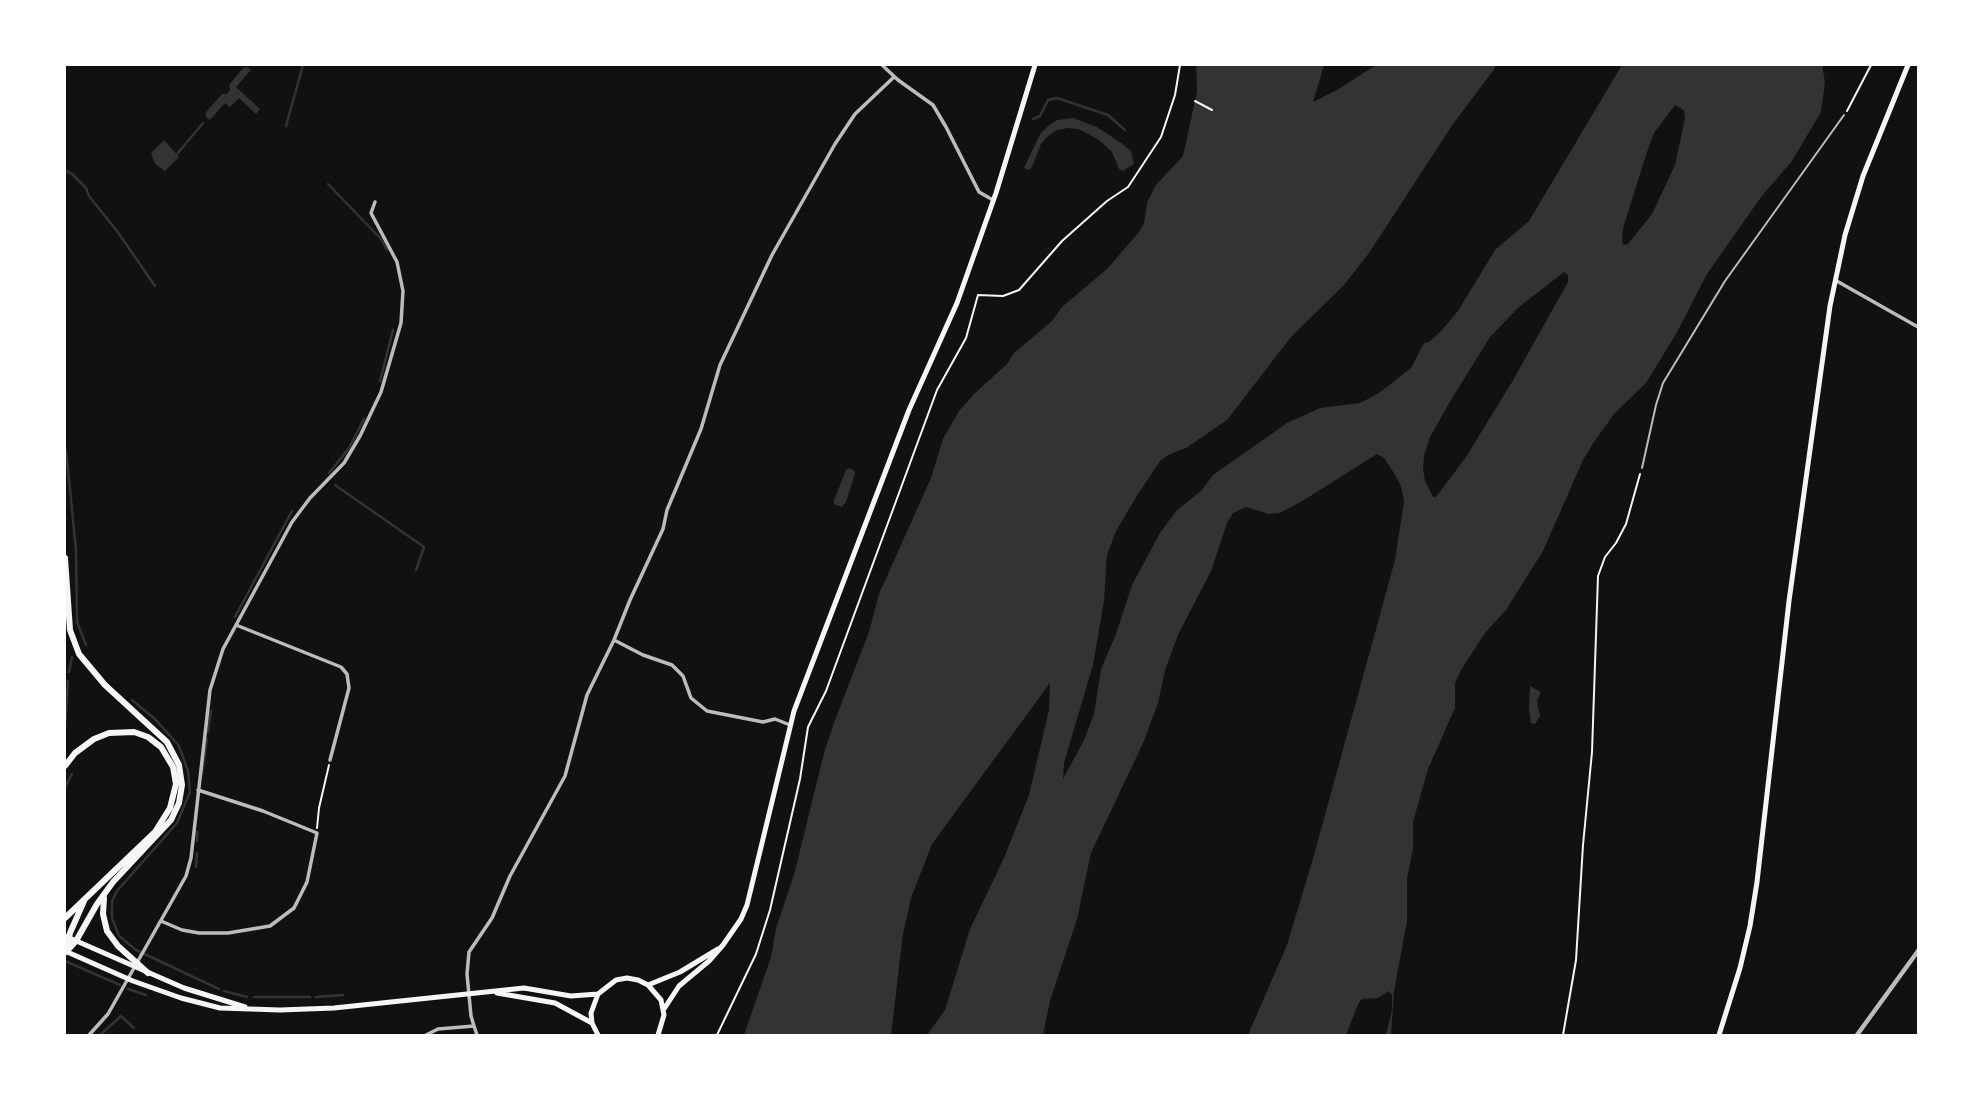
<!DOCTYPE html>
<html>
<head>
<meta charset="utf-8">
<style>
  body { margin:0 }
  #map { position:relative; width:1983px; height:1100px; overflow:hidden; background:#111; font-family:Roboto,sans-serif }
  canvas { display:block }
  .frame { position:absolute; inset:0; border:66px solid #fff; pointer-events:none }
</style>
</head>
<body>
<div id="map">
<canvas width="1983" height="1100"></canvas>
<div class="frame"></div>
</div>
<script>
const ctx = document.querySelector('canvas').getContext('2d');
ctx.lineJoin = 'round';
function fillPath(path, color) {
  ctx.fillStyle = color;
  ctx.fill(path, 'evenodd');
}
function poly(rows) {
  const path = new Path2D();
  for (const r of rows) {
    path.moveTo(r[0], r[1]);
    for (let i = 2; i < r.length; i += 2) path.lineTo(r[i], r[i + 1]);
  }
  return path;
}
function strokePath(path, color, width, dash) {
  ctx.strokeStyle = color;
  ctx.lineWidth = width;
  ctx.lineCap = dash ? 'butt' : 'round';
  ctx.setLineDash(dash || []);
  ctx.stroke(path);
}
fillPath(poly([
  [1196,65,1324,65,1313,102,1337,90,1376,65,1494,65,1495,68,1453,124,1369,253,1344,285,1291,337,1227,420,1186,448,1168,455,1160,461,1138,494,1116,531,1107,555,1104,601,1093,665,1064,763,1063,779,1084,740,1094,714,1101,669,1116,634,1132,585,1160,533,1176,511,1201,491,1213,475,1287,423,1320,408,1360,403,1379,393,1411,368,1424,343,1429,342,1442,330,1458,311,1495,250,1529,221,1622,65,1822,65,1825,82,1821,112,1792,161,1761,197,1707,274,1676,334,1646,383,1614,414,1594,442,1583,460,1543,551,1506,610,1485,633,1461,670,1455,683,1455,708,1428,769,1413,822,1413,849,1407,879,1407,921,1394,991,1391,1035,1386,1035,1392,1010,1392,995,1389,991,1378,998,1363,999,1359,1002,1346,1035,1248,1035,1287,945,1314,855,1395,560,1404,501,1401,486,1394,473,1384,458,1377,454,1304,500,1280,513,1269,514,1246,507,1233,513,1227,523,1211,571,1178,635,1165,670,1158,703,1144,741,1091,853,1077,919,1050,1001,1043,1035,927,1035,945,1010,970,929,1004,858,1029,795,1049,710,1050,683,932,844,911,898,903,934,891,1035,744,1035,771,957,776,929,795,871,824,753,835,720,869,632,879,594,931,478,943,439,959,411,974,394,1007,364,1014,353,1052,321,1062,307,1107,269,1139,232,1144,223,1147,203,1155,186,1183,156,1197,92],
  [1675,105,1684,110,1685,118,1675,165,1652,214,1628,244,1623,245,1622,240,1623,228,1647,152,1654,133],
  [1564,272,1568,275,1568,282,1512,382,1466,457,1436,497,1433,497,1425,481,1423,469,1424,456,1430,437,1451,400,1490,337,1519,307],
  [247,67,251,70,236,87,260,109,256,114,239,98,230,107,225,103,210,120,206,117,206,112,222,94,227,94,230,90,229,85,243,68],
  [1073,118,1097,127,1121,143,1131,151,1134,164,1123,171,1119,169,1112,152,1099,140,1079,129,1068,128,1057,130,1048,136,1041,144,1032,167,1029,170,1024,168,1040,134,1047,127,1057,120],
  [164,140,179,157,165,171,155,164,151,153],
  [849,468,855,471,855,474,846,502,842,507,834,504,834,500,846,470],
  [1530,686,1541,692,1537,701,1540,716,1535,724,1531,723,1529,710]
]), '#333');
strokePath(poly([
  [1033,119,1040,116,1048,100,1057,98,1108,115,1125,130],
  [286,126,303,65],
  [177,154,203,123],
  [65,170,72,174,86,188,89,196,117,231,155,286],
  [328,184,381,239,387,250],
  [380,381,393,330],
  [66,450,76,550,77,622,86,645],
  [329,473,349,448,364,419],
  [335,485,424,547,416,570],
  [235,617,292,511],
  [69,672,72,657],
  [132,700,155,719,179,746,188,771,190,792,177,823,117,891,112,901,112,918,119,936,136,950,219,989],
  [65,727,68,681],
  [208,732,211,711],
  [202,774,207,739],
  [65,787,72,774],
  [197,841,197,832],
  [196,867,197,853],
  [65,961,120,985],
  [128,989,146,995],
  [224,991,247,997],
  [254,997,310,997],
  [316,997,343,995],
  [100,1035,121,1016,134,1028]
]), '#333', 2.5);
strokePath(poly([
  [1195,101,1212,110],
  [1847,111,1871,65],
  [317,828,319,808,329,765],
  [717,1035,756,954,770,910,800,779,808,727,826,691,937,390,966,338,978,295,1003,296,1019,290,1062,241,1107,201,1128,187,1161,137,1175,95,1180,65],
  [1563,1035,1576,960,1583,845,1592,752,1598,576,1605,557,1616,543,1626,524,1640,474]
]), '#f5f5f5', 2);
strokePath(poly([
  [1642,468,1656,405,1663,383,1725,281,1844,115]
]), '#bcbcbc', 2);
strokePath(poly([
  [882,65,898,80,933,105,946,127,979,192,993,200],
  [1835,280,1918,327],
  [236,625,341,667,347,674,349,688,330,760],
  [614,640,643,655,672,665,683,676,691,698,707,711,763,722,775,719,790,725],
  [161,921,182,930,199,933,228,933,270,926,294,908,307,882,317,833,263,811,198,790],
  [474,1026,471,1016,467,974,469,952,492,918,510,876,565,776,587,695,614,640,630,600,663,529,667,510,701,429,720,365,772,255,835,144,855,114,894,77],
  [89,1035,108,1014,186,876,191,858,210,690,223,649,292,522,310,498,344,463,360,436,381,392,401,323,403,291,397,262,371,213,375,202],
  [426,1035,438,1029,474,1026,477,1035]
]), '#bcbcbc', 3.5);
strokePath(poly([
  [1857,1035,1918,951]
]), '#bcbcbc', 4.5);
strokePath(poly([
  [1719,1035,1740,968,1750,926,1757,882,1789,601,1830,306,1845,235,1863,176,1908,65]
]), '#f5f5f5', 5);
strokePath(poly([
  [65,936,184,988,245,1007],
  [65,951,133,981,181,998,220,1008,280,1010,334,1008,524,988,571,996,598,994],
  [648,985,680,972,718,949],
  [497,993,555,1003,592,1023],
  [664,1009,679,986,709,961,723,945,741,919,747,905,794,711,909,410,957,303,996,193,1035,65],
  [598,1035,592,1023,591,1013,598,994,616,980,627,978,638,980,648,985,661,1000,664,1015,658,1035]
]), '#f5f5f5', 5);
strokePath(poly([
  [65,558,70,630,79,654,105,685,167,742,179,765,182,785,179,803,171,820,113,882,97,904,76,941,66,952],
  [65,766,75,753,94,739,109,733,134,732,148,737,161,747,173,767,176,784,170,808,155,832,65,918],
  [104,898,103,914,107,931,118,946,148,973],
  [66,952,70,933,84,901]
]), '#f5f5f5', 6);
</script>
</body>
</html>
